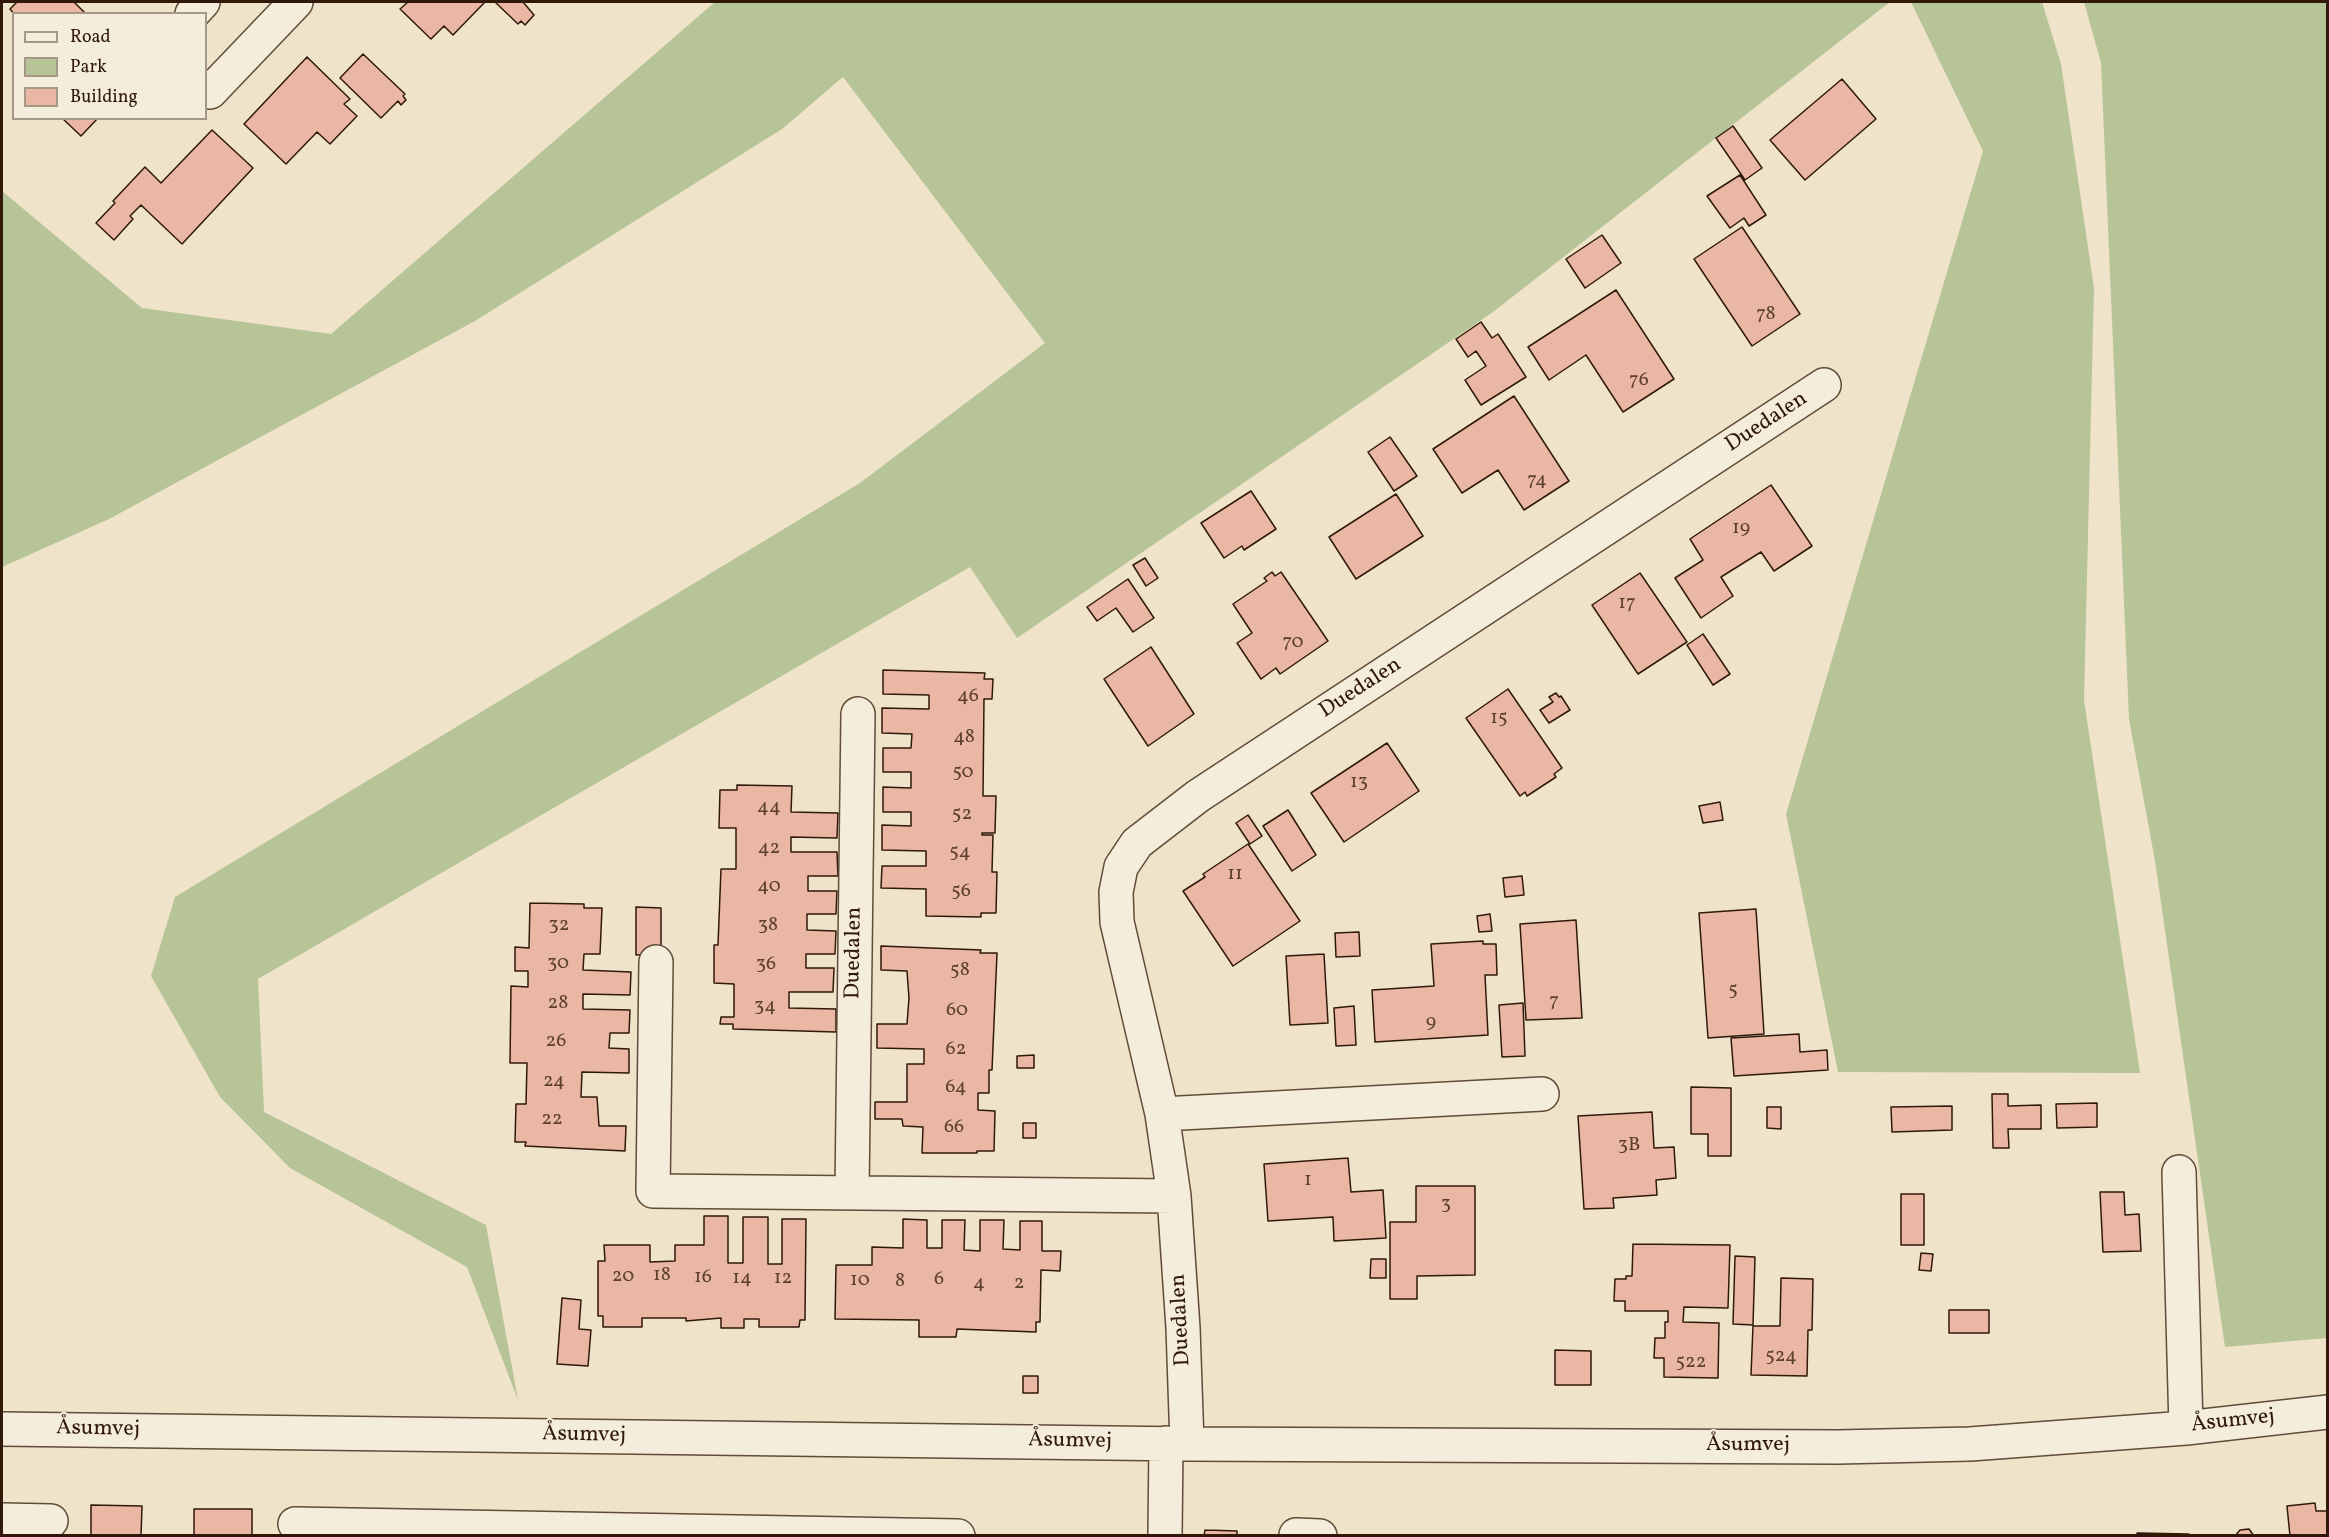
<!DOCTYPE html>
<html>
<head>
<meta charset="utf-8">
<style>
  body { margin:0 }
  #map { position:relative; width:2329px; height:1537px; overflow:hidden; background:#efe3c9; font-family:Vollkorn,serif }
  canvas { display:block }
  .frame { position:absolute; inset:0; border:3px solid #301908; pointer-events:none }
  .legend { position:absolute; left:12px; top:12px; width:195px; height:108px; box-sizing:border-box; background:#f5eddc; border:2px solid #a69887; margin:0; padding:8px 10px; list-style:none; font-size:18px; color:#301908 }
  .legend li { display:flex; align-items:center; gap:12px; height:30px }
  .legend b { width:30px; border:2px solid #a69887 }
</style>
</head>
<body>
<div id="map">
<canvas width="2329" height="1537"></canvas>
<div class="frame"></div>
<ul class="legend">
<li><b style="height:8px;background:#f5eddc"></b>Road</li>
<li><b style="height:16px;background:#b7c498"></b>Park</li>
<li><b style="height:16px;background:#eab7a5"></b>Building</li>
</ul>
</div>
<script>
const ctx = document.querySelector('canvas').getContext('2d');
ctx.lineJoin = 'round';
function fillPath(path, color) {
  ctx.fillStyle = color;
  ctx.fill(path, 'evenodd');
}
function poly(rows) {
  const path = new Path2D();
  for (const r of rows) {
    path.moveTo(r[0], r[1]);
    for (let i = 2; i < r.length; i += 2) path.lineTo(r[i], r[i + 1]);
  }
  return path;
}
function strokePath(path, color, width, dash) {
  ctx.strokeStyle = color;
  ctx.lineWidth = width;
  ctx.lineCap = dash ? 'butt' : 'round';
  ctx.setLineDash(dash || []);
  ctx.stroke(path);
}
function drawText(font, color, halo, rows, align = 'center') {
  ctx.font = font + ' Vollkorn,serif';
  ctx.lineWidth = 4.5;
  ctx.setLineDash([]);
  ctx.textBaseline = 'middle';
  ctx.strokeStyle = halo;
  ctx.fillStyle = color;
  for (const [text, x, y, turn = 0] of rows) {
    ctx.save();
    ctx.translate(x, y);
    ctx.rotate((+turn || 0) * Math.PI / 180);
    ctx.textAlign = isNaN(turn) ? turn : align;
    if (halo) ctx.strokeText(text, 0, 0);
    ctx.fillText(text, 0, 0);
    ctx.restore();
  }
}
fillPath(poly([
  [715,2,1890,2,1493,312,1017,638,970,567,258,979,264,1112,486,1225,518,1400,467,1267,290,1168,220,1097,151,976,175,897,860,483,1045,343,843,77,782,129,475,321,109,519,2,567,2,191,142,308,331,334],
  [1911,2,2042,2,2061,64,2094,288,2084,700,2140,1073,1838,1072,1786,814,1983,151],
  [2084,2,2327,2,2327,1338,2225,1347,2155,861,2129,719,2101,63]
]), '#b7c498');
const building = poly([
  [17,2,74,2,86,14,14,14,10,9,17,2],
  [408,2,485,2,453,35,444,26,431,39,400,9,408,2],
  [495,2,523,2,534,15,525,25,521,21,518,24,495,2],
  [363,54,405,94,403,96,406,100,401,105,398,101,381,118,340,78,363,54],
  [307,57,350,99,344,104,357,116,330,144,317,132,286,164,244,124,307,57],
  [1842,79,1876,119,1805,180,1770,140,1842,79],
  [62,118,98,118,81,136,62,118],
  [1733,126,1762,168,1745,180,1716,138,1733,126],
  [212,130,253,168,182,244,141,205,130,216,133,219,114,240,96,223,115,203,113,201,145,167,161,183,212,130],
  [1740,175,1766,215,1749,226,1744,218,1730,228,1707,196,1740,175],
  [1742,227,1800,314,1752,346,1694,259,1742,227],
  [1602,235,1621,263,1585,288,1566,259,1602,235],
  [1616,290,1674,379,1623,412,1586,355,1549,380,1528,347,1616,290],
  [1481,322,1492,338,1498,334,1526,377,1481,405,1465,380,1486,366,1476,351,1468,357,1456,339,1481,322],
  [1514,396,1569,481,1524,510,1498,470,1462,493,1433,449,1514,396],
  [1390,437,1417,476,1394,491,1368,452,1390,437],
  [1771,485,1812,546,1774,571,1761,552,1721,577,1733,596,1701,618,1675,578,1703,560,1690,539,1771,485],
  [1251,491,1276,529,1244,550,1242,546,1224,558,1201,523,1251,491],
  [1396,494,1423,536,1356,579,1329,537,1396,494],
  [1145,558,1158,578,1146,586,1133,565,1145,558],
  [1272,572,1275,576,1281,572,1328,641,1280,674,1276,668,1261,679,1237,643,1252,633,1233,604,1267,581,1264,578,1272,572],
  [1640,573,1687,642,1638,674,1592,605,1640,573],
  [1128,579,1154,618,1133,632,1116,608,1097,621,1087,607,1128,579],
  [1703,634,1730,674,1713,685,1687,645,1703,634],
  [1151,647,1194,714,1148,746,1104,679,1151,647],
  [883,670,985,673,984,679,993,679,992,699,984,699,983,796,996,796,995,833,982,833,982,835,993,835,992,872,997,872,996,913,981,913,981,917,926,916,926,889,881,888,882,866,926,866,926,851,882,850,882,825,911,826,911,812,883,812,883,787,911,788,911,772,883,772,883,748,911,748,912,734,882,733,882,708,929,709,929,695,883,694,883,670],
  [1508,689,1562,768,1554,774,1556,777,1527,796,1525,792,1520,796,1466,718,1508,689],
  [1556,693,1559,697,1561,696,1570,710,1549,723,1540,710,1553,702,1549,697,1556,693],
  [1387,743,1419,791,1344,842,1311,793,1387,743],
  [737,785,792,786,791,812,838,813,837,838,791,837,791,852,837,852,838,876,808,876,808,891,837,891,836,914,807,914,807,930,836,931,835,954,806,954,806,968,834,968,833,992,789,992,789,1008,836,1009,836,1032,733,1029,733,1024,720,1024,721,1017,734,1017,734,984,714,983,714,945,718,945,721,869,736,869,736,828,719,828,720,790,737,790,737,785],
  [1720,802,1723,820,1703,823,1699,806,1720,802],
  [1288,810,1316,855,1292,871,1263,826,1288,810],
  [1248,815,1262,836,1250,844,1236,823,1248,815],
  [1248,844,1300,921,1233,966,1183,891,1205,877,1203,874,1248,844],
  [1522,876,1524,895,1505,897,1503,878,1522,876],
  [530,903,584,904,584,908,602,908,600,954,584,954,583,970,631,972,630,995,583,994,583,1009,630,1010,629,1033,610,1033,609,1048,629,1049,629,1073,582,1072,581,1097,597,1097,599,1126,626,1126,625,1151,525,1146,526,1142,515,1142,516,1104,526,1104,527,1063,510,1063,511,986,528,987,528,971,515,971,515,947,529,948,530,903],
  [636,907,661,908,661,954,636,955,636,907],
  [1756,909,1764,1034,1708,1038,1699,913,1756,909],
  [1490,914,1492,931,1479,932,1477,916,1490,914],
  [1576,920,1582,1018,1526,1020,1520,924,1576,920],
  [1359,932,1360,956,1336,957,1335,933,1359,932],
  [1483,941,1483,944,1496,944,1497,975,1485,975,1488,1035,1375,1042,1372,990,1434,986,1431,944,1483,941],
  [881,946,981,950,980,953,997,953,992,1070,989,1070,989,1093,978,1093,978,1110,995,1111,994,1151,977,1151,977,1153,922,1153,923,1127,903,1126,902,1119,875,1119,875,1102,907,1102,907,1064,924,1064,924,1049,877,1048,877,1024,907,1024,909,998,907,971,881,970,881,946],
  [1324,954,1328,1023,1290,1025,1286,956,1324,954],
  [1523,1003,1525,1056,1502,1057,1499,1005,1523,1003],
  [1354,1006,1356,1045,1336,1046,1334,1008,1354,1006],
  [1799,1034,1800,1052,1827,1050,1828,1070,1734,1076,1731,1038,1799,1034],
  [1034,1055,1034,1068,1017,1068,1017,1056,1034,1055],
  [1691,1087,1731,1088,1731,1156,1708,1156,1708,1134,1691,1134,1691,1087],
  [1992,1094,2008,1094,2008,1106,2041,1105,2041,1129,2008,1129,2009,1148,1993,1148,1992,1094],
  [2097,1103,2097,1127,2057,1128,2056,1104,2097,1103],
  [1952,1106,1952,1130,1892,1132,1891,1107,1952,1106],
  [1767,1107,1781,1107,1781,1129,1767,1128,1767,1107],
  [1652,1112,1654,1148,1674,1147,1676,1178,1656,1180,1657,1195,1613,1198,1614,1208,1584,1209,1578,1116,1652,1112],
  [1023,1123,1036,1123,1036,1138,1023,1138,1023,1123],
  [1348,1158,1351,1192,1383,1190,1386,1238,1334,1241,1333,1217,1268,1221,1264,1164,1348,1158],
  [1416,1186,1475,1186,1475,1275,1417,1276,1417,1299,1390,1299,1390,1222,1416,1222,1416,1186],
  [2100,1192,2124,1192,2125,1215,2139,1214,2141,1251,2103,1252,2100,1192],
  [1901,1194,1924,1194,1924,1245,1901,1245,1901,1194],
  [704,1216,728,1216,728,1263,743,1263,743,1217,768,1217,768,1264,782,1264,782,1219,806,1219,805,1320,800,1320,799,1327,759,1327,759,1319,744,1319,744,1328,721,1328,721,1318,686,1321,686,1318,642,1318,642,1327,603,1327,603,1316,598,1316,598,1261,605,1261,604,1245,650,1245,650,1262,675,1261,675,1245,704,1245,704,1216],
  [903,1219,927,1220,927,1248,942,1248,942,1220,965,1220,964,1250,980,1251,980,1220,1004,1220,1003,1249,1020,1250,1020,1221,1042,1221,1042,1251,1061,1251,1060,1271,1041,1270,1040,1322,1036,1322,1036,1332,957,1329,956,1337,919,1337,919,1320,835,1319,836,1265,872,1265,872,1247,903,1248,903,1219],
  [1633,1244,1730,1245,1728,1308,1684,1307,1683,1322,1719,1323,1718,1378,1664,1377,1664,1358,1654,1358,1655,1338,1665,1338,1665,1322,1668,1322,1668,1311,1625,1311,1625,1301,1614,1301,1615,1279,1626,1279,1626,1276,1632,1276,1633,1244],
  [1921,1253,1933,1254,1931,1271,1919,1270,1921,1253],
  [1735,1256,1755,1257,1753,1325,1733,1324,1735,1256],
  [1371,1259,1386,1259,1386,1278,1370,1278,1371,1259],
  [1781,1278,1813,1279,1812,1330,1808,1330,1807,1376,1751,1375,1753,1326,1780,1326,1781,1278],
  [562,1298,581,1300,579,1329,591,1330,588,1366,557,1364,562,1298],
  [1949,1310,1989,1310,1989,1333,1949,1333,1949,1310],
  [1555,1350,1591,1351,1591,1385,1555,1385,1555,1350],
  [1023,1376,1038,1376,1038,1393,1023,1393,1023,1376],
  [2315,1503,2316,1511,2328,1511,2328,1536,2290,1536,2287,1506,2315,1503],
  [91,1505,142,1506,141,1536,91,1536,91,1505],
  [194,1509,252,1509,252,1536,194,1536,194,1509],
  [2249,1529,2254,1536,2235,1536,2240,1530,2249,1529],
  [1205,1530,1237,1531,1237,1536,1204,1536,1205,1530],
  [2137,1533,2189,1534,2189,1536,2137,1536,2137,1533]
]);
fillPath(building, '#eab7a5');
strokePath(building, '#301908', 1.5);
const minor = poly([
  [192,14,203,2],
  [206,87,210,92,296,2],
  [656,962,653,1191,1174,1196],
  [1162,1114,1542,1094],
  [2179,1172,2186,1428],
  [852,1192,858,714],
  [2,1429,1187,1444,1838,1447,1970,1444,2186,1428,2328,1412],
  [1187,1444,1183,1328,1174,1196,1162,1114,1117,922,1116,892,1121,867,1137,843,1198,796,1824,385],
  [2,1520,51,1521],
  [295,1524,958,1536],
  [1296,1535,1320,1536],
  [1165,1536,1166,1443]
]);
strokePath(minor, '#604c38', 36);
strokePath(minor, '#f5eddc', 33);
drawText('20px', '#5e402f', null, [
  ["78",1766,315],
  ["76",1639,381],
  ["74",1537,481],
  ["19",1741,529],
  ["17",1627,604],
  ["70",1293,643],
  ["46",968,697],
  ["15",1499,719],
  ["48",964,738],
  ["50",963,773],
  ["13",1359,783],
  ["44",769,808],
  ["52",962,815],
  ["42",769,849],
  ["54",960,853],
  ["11",1235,875],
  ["40",769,887],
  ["56",961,892],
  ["32",559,926],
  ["38",768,926],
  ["30",558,964],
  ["36",766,965],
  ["58",960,971],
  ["5",1733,991],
  ["7",1554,1002],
  ["28",558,1004],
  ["34",765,1007],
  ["60",957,1011],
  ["9",1431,1023],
  ["26",556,1042],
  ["62",956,1050],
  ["24",554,1082],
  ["64",956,1088],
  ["22",552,1120],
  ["66",954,1128],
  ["3B",1629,1146],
  ["1",1308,1181],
  ["3",1446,1205],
  ["18",662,1276],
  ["20",623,1277],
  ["16",703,1278],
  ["14",742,1279],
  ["12",783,1279],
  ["6",939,1280],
  ["10",860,1281],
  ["8",900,1282],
  ["4",979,1284],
  ["2",1019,1284],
  ["524",1781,1357],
  ["522",1691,1363]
]);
drawText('22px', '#301908', '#f5eddc', [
  ["Duedalen",1767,423,-33],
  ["Duedalen",1361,689,-33],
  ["Duedalen",855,953,-89],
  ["Duedalen",1182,1320,-93],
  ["Åsumvej",2233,1422,-6],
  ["Åsumvej",98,1430,1],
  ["Åsumvej",584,1436,1],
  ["Åsumvej",1070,1442,1],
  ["Åsumvej",1748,1446]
]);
</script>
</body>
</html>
